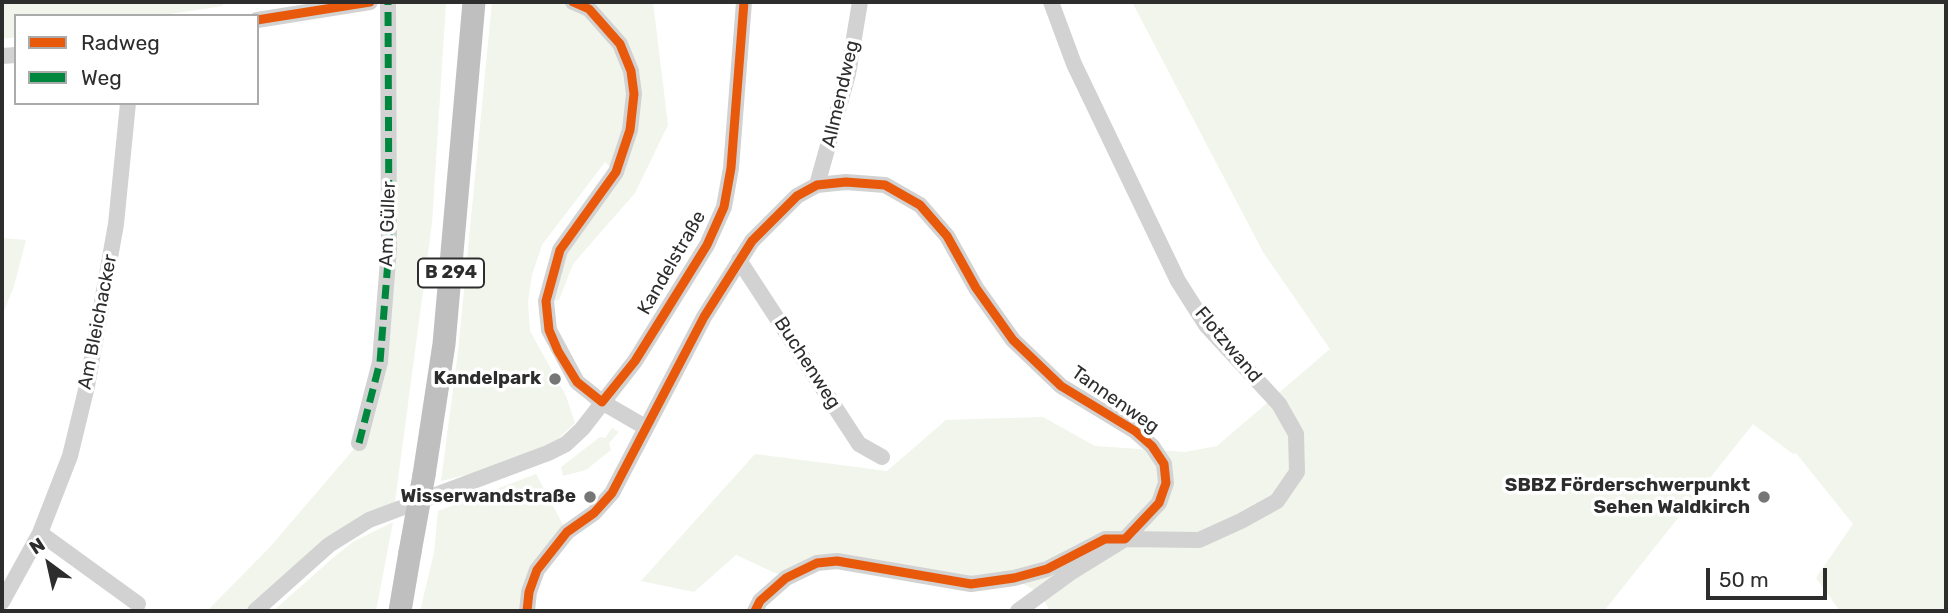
<!DOCTYPE html>
<html>
<head>
<meta charset="utf-8">
<style>
  body { margin:0 }
  #map { position:relative; width:1948px; height:613px; overflow:hidden; background:#fff; font-family:Rubik,sans-serif }
  canvas { display:block }
  .frame { position:absolute; inset:0; border:4px solid #2d2d2d; pointer-events:none }
  .legend { position:absolute; left:14px; top:14px; width:245px; height:91px; box-sizing:border-box; background:#fff; border:2px solid #ababab; margin:0; padding:9px 12px; list-style:none; font-size:21px; color:#2d2d2d }
  .legend li { display:flex; align-items:center; gap:14px; height:35px }
  .legend b { width:35px; border:2px solid #ababab }
  .north { position:absolute; left:14px; top:529px; width:70px; height:70px; -webkit-text-stroke:5px #fff; paint-order:stroke; rotate:327deg; font-size:19px; font-weight:700; line-height:28px; text-align:center; color:#2d2d2d }
  .north::after { content:''; display:block; margin:auto; width:24px; height:32px; background:#2d2d2d; clip-path:polygon(50% 0,100% 100%,50% 72%,0 100%) }
  .scale { position:absolute; left:1706px; top:568px; width:121px; height:32px; box-sizing:border-box; border:4px solid #2d2d2d; border-top:0; padding-left:9px; font-size:21px; line-height:24px; white-space:nowrap; color:#2d2d2d; -webkit-text-stroke:5px #fff; paint-order:stroke }
</style>
</head>
<body>
<div id="map">
<canvas width="1948" height="613"></canvas>
<div class="frame"></div>
<ul class="legend">
<li><b style="height:9px;background:#e8590c"></b>Radweg</li>
<li><b style="height:9px;background:#00873e"></b>Weg</li>
</ul>
<div class="north">N</div>
<div class="scale">50 m</div>
</div>
<script>
const ctx = document.querySelector('canvas').getContext('2d');
ctx.lineJoin = 'round';
function fillPath(path, color) {
  ctx.fillStyle = color;
  ctx.fill(path, 'evenodd');
}
function poly(rows) {
  const path = new Path2D();
  for (const r of rows) {
    path.moveTo(r[0], r[1]);
    for (let i = 2; i < r.length; i += 2) path.lineTo(r[i], r[i + 1]);
  }
  return path;
}
function strokePath(path, color, width, dash) {
  ctx.strokeStyle = color;
  ctx.lineWidth = width;
  ctx.lineCap = dash ? 'butt' : 'round';
  ctx.setLineDash(dash || []);
  ctx.stroke(path);
}
function drawText(font, color, halo, rows, align = 'center') {
  ctx.font = font + ' Rubik,sans-serif';
  ctx.lineWidth = 7;
  ctx.setLineDash([]);
  ctx.textBaseline = 'middle';
  ctx.strokeStyle = halo;
  ctx.fillStyle = color;
  for (const [text, x, y, turn = 0] of rows) {
    ctx.save();
    ctx.translate(x, y);
    ctx.rotate((+turn || 0) * Math.PI / 180);
    ctx.textAlign = isNaN(turn) ? turn : align;
    if (halo) ctx.strokeText(text, 0, 0);
    ctx.fillText(text, 0, 0);
    ctx.restore();
  }
}
fillPath(poly([
  [2,2,223,2,223,6,157,16,16,16,16,37,2,39],
  [388,2,446,2,432,223,395,502,248,611,207,611,270,547,359,443,380,362],
  [492,2,653,2,668,125,635,193,573,264,559,300,553,301,561,264,616,172,605,162,542,245,532,275,528,302,530,331,566,396,575,423,559,438,541,448,491,469,441,481,458,352],
  [1132,2,1946,2,1946,611,1840,611,1816,578,1853,524,1796,453,1793,454,1753,424,1604,611,1050,611,1040,593,1013,578,971,584,837,561,786,578,736,555,694,592,641,581,755,454,887,471,946,420,1043,417,1095,446,1185,452,1217,446,1330,349,1263,252],
  [2,238,26,240,14,286,2,316],
  [612,428,619,432,609,443,611,450,586,470,563,476,561,467,600,437,605,438],
  [536,474,567,532,550,550,527,611,420,611,434,553,438,511],
  [393,522,376,611,273,611,334,557,353,542]
]), '#f1f5eb');
strokePath(poly([
  [573,2,589,9,620,44,631,71,634,94,630,130,616,172,560,250,546,301,549,330,577,382,602,402,645,427],
  [257,20,370,2],
  [2,56,16,55],
  [817,185,848,74,860,2],
  [739,260,859,444,882,457],
  [359,443,380,362,389,248,388,2],
  [40,533,138,604],
  [2,602,40,533,70,456,87,386,116,224,128,103],
  [255,611,329,545,369,520,548,453,566,444,582,429,635,361,707,245,724,207,731,168,744,2],
  [527,611,529,592,537,570,567,532,594,513,612,493,704,317,752,241,797,196,817,185,846,182,885,185,920,205,947,236,976,288,1013,340,1061,386,1135,431,1152,446,1164,464,1166,483,1159,503,1125,539,1105,539,1047,569,1014,578,971,584,837,561,817,563,786,578,760,601,755,611],
  [1018,611,1070,573,1125,539,1199,540,1241,521,1277,501,1297,472,1296,434,1279,404,1206,325,1178,281,1074,64,1051,2]
]), '#d2d2d2', 16);
strokePath(poly([
  [424,475,444,344,474,2],
  [400,611,410,552]
]), '#bfbfbf', 23);
strokePath(poly([
  [410,552,424,475]
]), '#bfbfbf', 23);
strokePath(poly([
  [359,443,380,362,389,248,388,2]
]), '#00873e', 7, [14, 7]);
strokePath(poly([
  [573,2,589,9,620,44,631,71,634,94,630,130,616,172,560,250,546,301,549,330,558,351,577,382,602,402,635,361,668,308,707,245,724,207,731,168,744,2],
  [257,20,370,2],
  [527,611,529,592,537,570,567,532,594,513,612,493,704,317,752,241,797,196,817,185,846,182,885,185,920,205,947,236,976,288,1013,340,1061,386,1135,431,1152,446,1164,464,1166,483,1159,503,1125,539,1105,539,1047,569,1014,578,971,584,837,561,817,563,786,578,760,601,755,611]
]), '#e8590c', 9);
for (const [x, y, r, color] of [
  [555,379,7,"#767676"],
  [590,497,7,"#767676"],
  [1764,497,7,"#767676"]
]) {
  const dot = new Path2D();
  dot.arc(x, y, r, 0, 2 * Math.PI);
  ctx.fillStyle = color;
  ctx.fill(dot);
  strokePath(dot, '#fff', 2.5);
}
for (const [x, y, w] of [
  [451,273,66]
]) {
  const box = new Path2D();
  box.roundRect(x - w / 2, y - 14.5, w, 29, 5);
  ctx.fillStyle = '#fff';
  ctx.fill(box);
  strokePath(box, '#2d2d2d', 2);
}
drawText('bold 18px', '#2d2d2d', null, [
  ["B 294",451,273]
]);
drawText('19px', '#2d2d2d', '#fff', [
  ["Allmendweg",841,94,-77],
  ["Am Güller",388,224,-88],
  ["Kandelstraße",672,263,-60],
  ["Am Bleichacker",98,322,-79],
  ["Flotzwand",1228,345,50],
  ["Buchenweg",807,363,57],
  ["Tannenweg",1115,400,35]
]);
drawText('bold 19px', '#2d2d2d', '#fff', [
  ["Kandelpark",541,379],
  ["SBBZ Förderschwerpunkt",1750,486],
  ["Sehen Waldkirch",1750,508],
  ["Wisserwandstraße",576,497]
], 'right');
</script>
</body>
</html>
